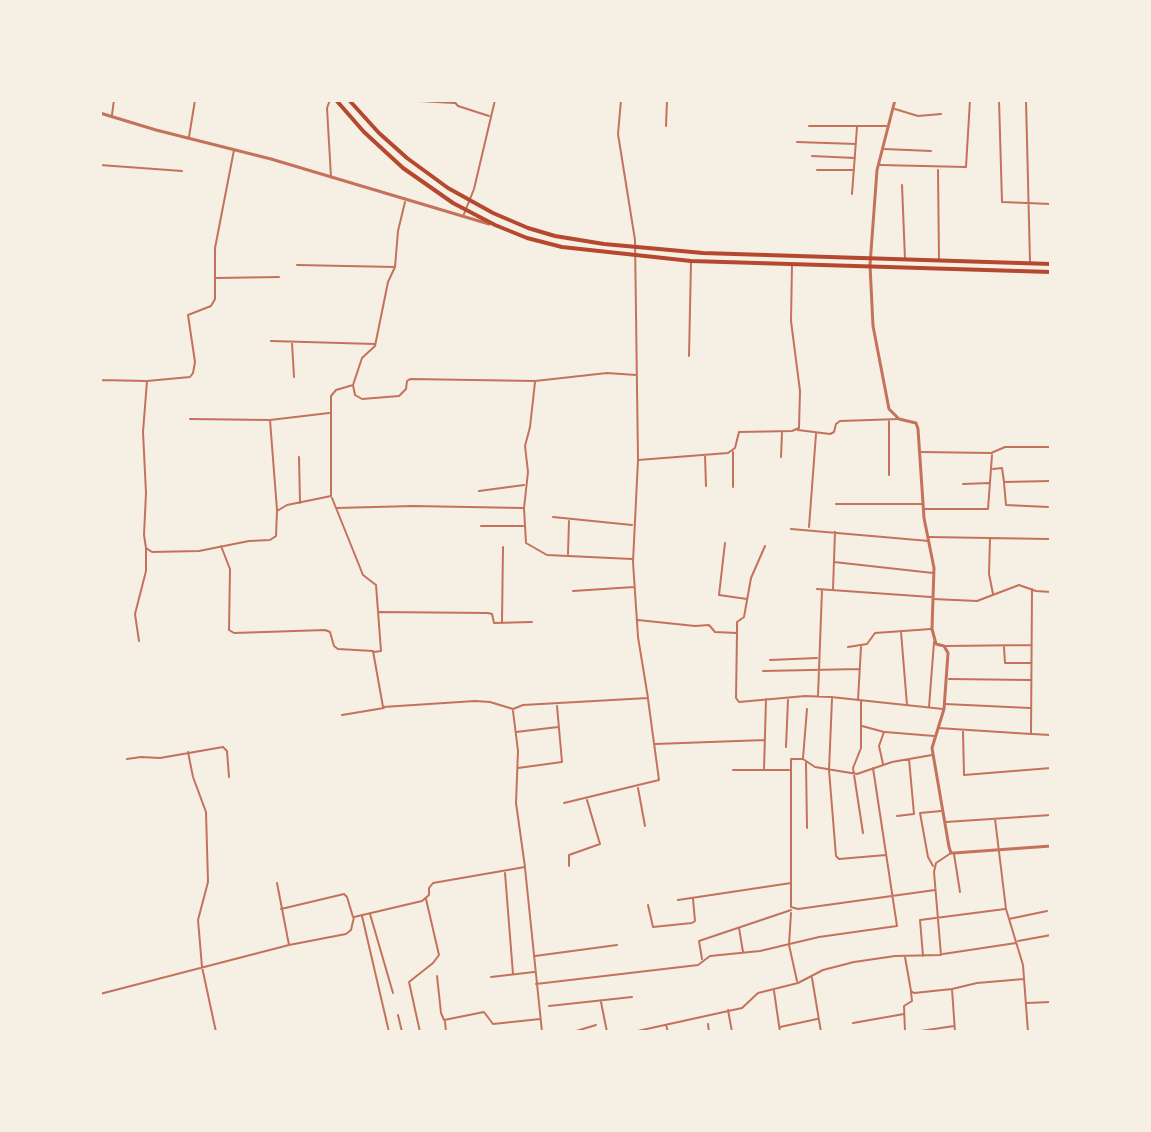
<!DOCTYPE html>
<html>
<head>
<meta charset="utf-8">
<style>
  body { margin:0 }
  #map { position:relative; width:1151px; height:1132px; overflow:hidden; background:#f6efe4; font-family:"Exo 2",sans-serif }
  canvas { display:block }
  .frame { position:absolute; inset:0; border:102px solid #f6efe4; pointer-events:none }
</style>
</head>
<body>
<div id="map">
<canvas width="1151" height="1132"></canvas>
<div class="frame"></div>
</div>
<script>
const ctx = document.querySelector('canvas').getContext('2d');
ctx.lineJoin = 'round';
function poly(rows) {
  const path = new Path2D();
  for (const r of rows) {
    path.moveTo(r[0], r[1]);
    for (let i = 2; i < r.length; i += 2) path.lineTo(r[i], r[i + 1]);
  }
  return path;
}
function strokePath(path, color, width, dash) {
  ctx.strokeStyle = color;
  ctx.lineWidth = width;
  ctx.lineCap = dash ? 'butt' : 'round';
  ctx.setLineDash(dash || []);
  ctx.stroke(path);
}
strokePath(poly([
  [330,100,327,108,331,177],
  [402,100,454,103],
  [453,100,458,106,489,116],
  [621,100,618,134,635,240,638,460],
  [999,100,1002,202,1051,204],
  [1026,100,1030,262],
  [895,109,918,116,941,114],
  [112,115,114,100],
  [666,126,667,100],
  [809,126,888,126],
  [189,137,195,100],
  [797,142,856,144],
  [884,149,931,151],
  [234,150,215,248,215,299,211,306,188,315,195,362,193,373,190,377,147,381,143,432,146,493,144,535,146,548,152,552,199,551,249,541,270,540,276,536,277,511,287,505,331,496,331,396,336,390,353,385,362,358,375,346,388,282,395,267,398,231,405,202],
  [812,156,855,158],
  [100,165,182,171],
  [880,165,966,167,970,100],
  [817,170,854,170],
  [938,170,939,260],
  [902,185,905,259],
  [852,194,857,127],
  [464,214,474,189,495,100],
  [297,265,395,267],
  [216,278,279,277],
  [271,341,375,344],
  [292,343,294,377],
  [689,356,691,262],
  [100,366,101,380],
  [535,382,530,427,525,446,528,472,524,508,526,543,547,555,632,559],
  [353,385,355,395,362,399,399,396,406,389,407,381,410,379,535,381,607,373,636,375],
  [100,388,101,380,146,381],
  [190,419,269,420],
  [889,420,889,475],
  [798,430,830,434,834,432,836,424,840,421,899,419],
  [921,452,991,453,1005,447,1049,447],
  [705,455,706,486],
  [299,457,300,503],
  [781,457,782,432],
  [993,469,1002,468,1004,482,1051,481],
  [1004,483,1006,505,1048,507],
  [963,484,989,483],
  [733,487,733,452],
  [479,491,524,485],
  [332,498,363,575,376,585,381,651,374,652],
  [836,504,922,504],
  [336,508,413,506,523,508],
  [925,509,988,509,992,455],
  [277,510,270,420,329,413],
  [553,517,632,525],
  [481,526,523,526],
  [809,527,816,434],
  [791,529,929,541],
  [929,537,1049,539],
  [990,538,989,574,993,594],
  [725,543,719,595,747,599],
  [221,546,230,569,229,630,234,633,325,630,330,632,334,646,338,649,373,651,383,707,475,701,490,702,513,709,523,705,648,698,638,637,633,562,638,460,728,453,735,448,739,432,792,431,799,428,800,391,791,321,792,264],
  [568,554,569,521],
  [834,562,933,573],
  [817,589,931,597],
  [833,589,835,532],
  [573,591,634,587],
  [933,599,977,601,1019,585,1036,591,1051,592],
  [379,612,488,613,492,614,494,623,532,622],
  [638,620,695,626,709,625,715,632,737,633,737,622,744,617,751,578,765,546],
  [502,622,503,547],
  [901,632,907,705],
  [737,633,736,698,739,702,805,696,831,697,943,709],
  [139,641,135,614,146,571,146,549],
  [946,646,1031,645],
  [848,647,867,644,875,633,931,629],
  [1004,647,1005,663,1030,663],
  [770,660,817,658],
  [763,671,859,669],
  [949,679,1030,680],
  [818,696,822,590],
  [832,699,829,770,836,856,839,859,886,855],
  [858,700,861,647],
  [861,702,861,748,853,768,863,833],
  [945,704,1030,708],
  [929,707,934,642],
  [342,715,384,708],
  [862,726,884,732,879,746,883,764],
  [938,728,1031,734,1032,589],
  [963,731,964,775,1051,768],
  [516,732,558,727],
  [885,732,934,736],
  [1032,734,1051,735],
  [655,744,765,740],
  [786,747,788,700],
  [188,752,193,777,206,812,208,882,198,920,202,967,216,1032],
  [932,755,892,762,857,774,815,767,803,759,791,759,791,907,798,909,935,890],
  [803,758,807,709],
  [127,759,141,757,160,758,223,747,227,751,229,777],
  [909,759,914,814],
  [806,763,807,828],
  [518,768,562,762,557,706],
  [733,770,789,770],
  [764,770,766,699],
  [638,788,645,826],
  [564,803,659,780,648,699],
  [920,813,928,857,933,866],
  [920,813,941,811],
  [897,816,914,814],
  [995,819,1006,909,1023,965,1028,1032],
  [946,822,1051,815],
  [954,854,960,892],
  [569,866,569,855,600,844,587,800],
  [525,868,542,1032],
  [505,873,513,974],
  [277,883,289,945],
  [1050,898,1051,897],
  [678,900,791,883],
  [648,905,653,927,692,923,695,921,693,899],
  [281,909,344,894,347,897,353,917],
  [791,913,789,945,797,981],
  [370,914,393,993],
  [362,916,389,1032],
  [1009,919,1047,911],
  [739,928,743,952],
  [1018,941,1051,935],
  [943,954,1016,943],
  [535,956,617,945],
  [923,956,920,920,1005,909],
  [905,957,911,991,914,993,952,989,977,983,1024,979],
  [702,959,699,941,791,910],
  [437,976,441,1013,444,1020,484,1012,493,1024,540,1019],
  [491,977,534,972],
  [812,978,821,1032],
  [536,984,698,965,710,956,760,951,819,937,897,926,873,768],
  [952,989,955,1032],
  [774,991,780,1032],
  [100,994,289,945,346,934,351,930,354,917,422,901,429,895,429,888,433,883,525,867,516,803,518,751,513,711],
  [601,1002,607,1032],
  [1027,1003,1051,1002],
  [549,1006,632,997],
  [728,1010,732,1032],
  [398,1015,402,1032],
  [445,1021,446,1032],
  [853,1023,904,1014],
  [708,1024,709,1032],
  [666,1025,668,1032],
  [780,1027,817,1019],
  [420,1032,409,982,433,963,439,955,426,899],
  [573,1032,596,1025],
  [633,1032,742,1008,758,993,798,983,823,970,854,962,895,956,941,955,934,872,936,863,951,853],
  [905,1032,904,1006,912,1001,911,992],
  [914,1032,954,1026]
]), '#c5725c', 2);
strokePath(poly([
  [895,100,877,170,870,265,873,326,889,409,899,419,916,423,918,429,924,518,934,568,932,629,936,644,944,646,948,653,944,709,932,748,949,847,951,853,954,853,1051,846],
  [100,113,156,130,271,159,489,224]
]), '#c5725c', 3);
strokePath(poly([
  [336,100,364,132,403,168,453,203,495,225,527,238,562,247,691,261,1051,272],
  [349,100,379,133,407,158,448,188,493,213,528,228,555,236,604,244,703,253,1051,264]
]), '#b5482f', 4);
</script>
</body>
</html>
